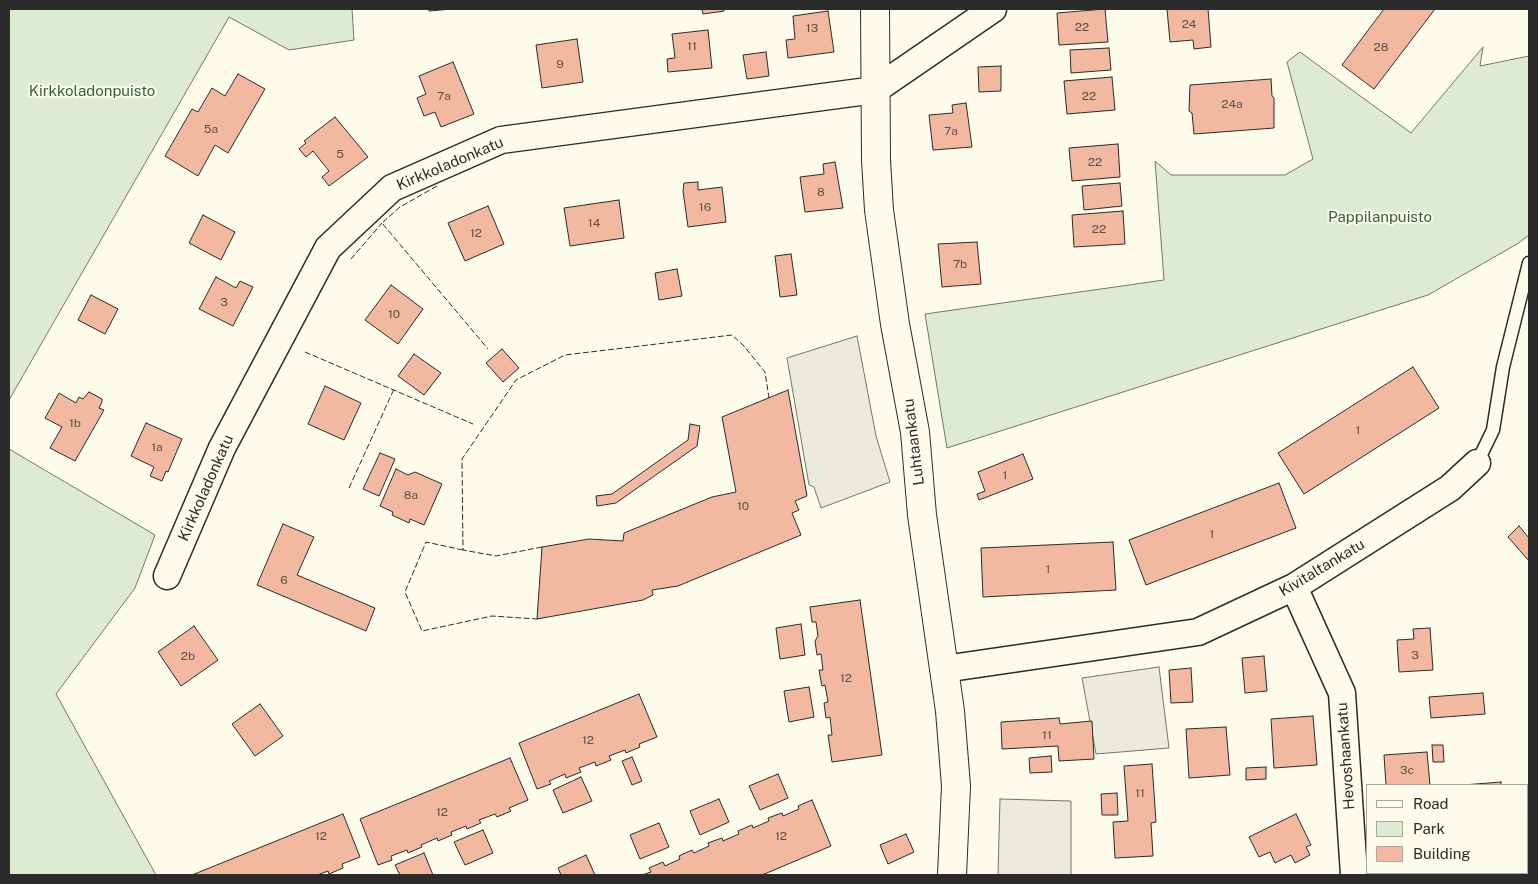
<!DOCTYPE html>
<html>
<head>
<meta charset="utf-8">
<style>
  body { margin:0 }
  #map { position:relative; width:1538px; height:884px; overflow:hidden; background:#fdfbea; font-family:"Public Sans",sans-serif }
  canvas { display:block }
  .frame { position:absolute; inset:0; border:10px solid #2b2b2b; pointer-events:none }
  .legend { position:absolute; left:1366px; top:784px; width:162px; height:90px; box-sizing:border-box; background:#fdfbea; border:1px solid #a9a89e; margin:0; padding:6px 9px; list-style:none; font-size:15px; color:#2b2b2b }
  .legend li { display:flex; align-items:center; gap:10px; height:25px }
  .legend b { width:25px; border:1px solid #a9a89e }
</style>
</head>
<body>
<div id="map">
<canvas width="1538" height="884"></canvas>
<div class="frame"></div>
<ul class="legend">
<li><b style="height:6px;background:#fdfbea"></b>Road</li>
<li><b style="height:14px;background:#deebd1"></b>Park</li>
<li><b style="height:14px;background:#f2b8a0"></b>Building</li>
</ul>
</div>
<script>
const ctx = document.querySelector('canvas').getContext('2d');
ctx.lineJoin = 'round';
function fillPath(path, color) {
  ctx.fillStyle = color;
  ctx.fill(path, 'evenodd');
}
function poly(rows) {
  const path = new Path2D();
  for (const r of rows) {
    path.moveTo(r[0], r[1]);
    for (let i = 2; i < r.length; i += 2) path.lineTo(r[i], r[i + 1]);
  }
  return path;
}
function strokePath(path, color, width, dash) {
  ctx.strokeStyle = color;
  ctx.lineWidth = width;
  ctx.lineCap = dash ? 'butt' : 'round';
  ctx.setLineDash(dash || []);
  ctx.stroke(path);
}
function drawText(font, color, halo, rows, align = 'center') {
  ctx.font = font + ' "Public Sans",sans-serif';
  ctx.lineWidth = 4;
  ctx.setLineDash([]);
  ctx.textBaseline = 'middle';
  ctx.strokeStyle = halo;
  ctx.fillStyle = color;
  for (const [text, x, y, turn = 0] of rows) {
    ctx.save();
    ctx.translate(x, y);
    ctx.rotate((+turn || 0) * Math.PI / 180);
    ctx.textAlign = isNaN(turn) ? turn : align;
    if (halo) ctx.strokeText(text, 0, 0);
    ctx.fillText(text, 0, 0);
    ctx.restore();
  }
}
const green = poly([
  [9,9,352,9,354,40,289,50,229,17,9,400,9,9],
  [1483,47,1480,66,1529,56,1529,235,1517,244,1428,295,947,448,925,314,1164,280,1155,161,1171,175,1285,175,1313,159,1287,62,1300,52,1411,133,1483,47],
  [9,449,155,535,135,588,56,694,156,875,9,875,9,449]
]);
fillPath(green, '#deebd1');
strokePath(green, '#74746e', 1);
const parking = poly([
  [857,336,876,436,890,482,821,508,814,487,809,485,787,358,857,336],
  [1159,667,1169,748,1096,754,1082,678,1159,667],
  [1000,799,1071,801,1071,875,998,875,1000,799]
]);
fillPath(parking, '#eceadb');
strokePath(parking, '#74746e', 1);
const building = poly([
  [429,9,452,9,429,11,429,9],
  [702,9,724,9,724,11,703,14,702,9],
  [1105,9,1108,42,1059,45,1057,13,1105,9],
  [1167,9,1208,9,1211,47,1194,49,1193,40,1170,42,1167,9],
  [1384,9,1435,9,1374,89,1342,65,1384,9],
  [828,11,834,52,788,58,786,40,795,39,793,16,828,11],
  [708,30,712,68,668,72,667,59,675,58,672,34,708,30],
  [577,39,583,82,542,88,536,45,577,39],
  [1109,48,1111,70,1071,73,1070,50,1109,48],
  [766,52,769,76,747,79,743,55,766,52],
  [453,62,474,114,441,127,435,112,424,116,417,98,426,94,419,76,453,62],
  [1001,66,1001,91,979,92,978,67,1001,66],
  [238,74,265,89,228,153,215,145,198,176,165,156,192,109,198,112,212,88,225,96,238,74],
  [1112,77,1115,110,1067,114,1064,81,1112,77],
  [1271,79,1272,96,1274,98,1274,128,1194,134,1192,113,1189,111,1190,85,1271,79],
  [966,103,972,147,933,150,929,115,953,113,952,105,966,103],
  [335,117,368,157,329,186,322,177,329,171,313,151,306,157,299,149,306,143,304,141,335,117],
  [1118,144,1120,177,1072,181,1069,148,1118,144],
  [835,162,843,208,805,212,800,177,824,174,823,164,835,162],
  [698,182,698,190,722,187,726,222,688,227,683,191,684,183,698,182],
  [1120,183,1122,206,1084,210,1082,186,1120,183],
  [619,200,624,238,570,246,564,208,619,200],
  [488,206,504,244,465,261,448,223,488,206],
  [1123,211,1125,244,1074,247,1072,215,1123,211],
  [203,215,235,232,221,260,189,243,203,215],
  [977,242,981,284,942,287,938,244,977,242],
  [791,254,797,295,780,297,775,256,791,254],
  [677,269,682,296,659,300,655,273,677,269],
  [216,277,236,288,240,281,253,287,233,326,199,309,216,277],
  [391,285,423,309,398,344,365,320,391,285],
  [91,295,118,309,105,334,78,320,91,295],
  [502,349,519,368,503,382,486,363,502,349],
  [414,354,441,373,424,395,398,376,414,354],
  [1413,367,1439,408,1304,494,1278,453,1413,367],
  [325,386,361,403,344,440,308,424,325,386],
  [788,390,807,496,795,501,799,510,792,513,801,535,678,586,652,590,653,595,643,600,537,619,542,547,589,539,623,541,624,533,712,497,736,492,722,417,788,390],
  [89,392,102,399,102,402,99,408,104,410,75,461,50,448,62,427,45,418,59,393,76,403,79,397,83,399,89,392],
  [146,423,182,439,168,472,166,471,162,481,150,476,154,467,131,456,146,423],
  [690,424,700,426,697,446,616,503,597,506,596,496,612,494,688,440,690,424],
  [380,453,395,459,379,496,363,489,380,453],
  [1023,454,1033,479,979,500,977,494,985,491,978,472,1023,454],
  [396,469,408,475,415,472,442,484,424,525,410,519,409,523,392,515,393,512,380,506,396,469],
  [1279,483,1296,528,1146,585,1129,540,1279,483],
  [283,524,314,537,297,575,375,608,366,631,257,585,283,524],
  [1519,526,1529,538,1529,561,1508,537,1519,526],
  [1113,542,1116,590,983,597,981,548,1113,542],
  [860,600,882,755,832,762,828,735,832,735,830,717,826,718,824,703,828,702,825,685,822,686,819,670,823,670,821,654,817,655,815,641,818,636,816,622,812,622,810,607,860,600],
  [801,624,805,655,780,659,776,628,801,624],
  [194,626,218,660,181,686,158,652,194,626],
  [1430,628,1433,670,1399,672,1397,640,1414,639,1413,629,1430,628],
  [1264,656,1267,691,1245,693,1242,658,1264,656],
  [1191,668,1193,702,1171,703,1169,670,1191,668],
  [809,687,814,717,789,722,784,691,809,687],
  [1483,693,1485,714,1431,718,1429,697,1483,693],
  [639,694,657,737,639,744,640,747,626,753,625,750,609,756,611,760,596,766,595,762,579,768,581,772,566,778,565,774,549,781,551,784,537,789,519,743,639,694],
  [260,704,283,736,255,756,232,724,260,704],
  [1313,716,1317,765,1274,768,1271,719,1313,716],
  [1059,718,1060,724,1092,721,1094,759,1059,761,1058,746,1002,749,1001,722,1059,718],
  [1226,727,1230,775,1189,778,1186,729,1226,727],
  [1432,745,1443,745,1444,762,1433,762,1432,745],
  [1427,752,1430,785,1386,785,1384,755,1427,752],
  [1051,756,1052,772,1030,773,1029,758,1051,756],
  [632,757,642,781,632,785,622,761,632,757],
  [510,758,528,800,509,808,511,811,497,817,495,814,479,820,481,823,467,829,466,826,451,832,452,835,438,841,437,838,421,845,422,847,408,853,407,850,391,856,392,860,378,865,360,819,510,758],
  [1152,764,1156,822,1151,823,1153,856,1115,858,1113,822,1128,821,1124,766,1152,764],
  [1266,767,1266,779,1246,780,1246,768,1266,767],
  [778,774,788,798,760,810,749,786,778,774],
  [581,777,592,801,563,813,553,790,581,777],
  [1501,782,1501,785,1463,785,1501,782],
  [1117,793,1118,815,1102,815,1101,794,1117,793],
  [719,799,729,822,700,835,690,811,719,799],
  [812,800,831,846,762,875,642,875,651,872,649,868,663,862,665,866,680,859,679,856,692,850,694,853,709,846,708,843,722,838,723,841,739,834,738,831,752,825,753,828,769,821,768,818,782,813,783,816,799,809,798,806,812,800],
  [343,814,360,857,342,864,343,868,329,874,328,871,317,875,192,875,343,814],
  [1296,814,1311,845,1306,847,1310,855,1295,863,1291,855,1275,863,1270,852,1259,857,1249,837,1296,814],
  [659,823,669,847,640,859,630,835,659,823],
  [483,830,493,853,465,865,454,842,483,830],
  [906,834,914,852,888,864,880,845,906,834],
  [424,853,433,875,400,875,395,865,424,853],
  [586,855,595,875,561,875,558,868,586,855],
  [1393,873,1431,873,1431,875,1393,875,1393,873]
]);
fillPath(building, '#f2b8a0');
strokePath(building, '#2b2b2b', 1);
const service = poly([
  [1477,463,1493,430,1503,367,1529,263]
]);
const minor = poly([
  [167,576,222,448,328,248,392,188,501,140,875,90,993,9],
  [1294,587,1342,693,1354,875],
  [944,669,1198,632,1294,587,1450,488,1477,463]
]);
const tertiary = poly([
  [875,9,876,160,879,210,895,324,915,432,922,515,950,711,956,786,952,875]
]);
strokePath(service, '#2b2b2b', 15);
strokePath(minor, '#2b2b2b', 29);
strokePath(tertiary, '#2b2b2b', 30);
strokePath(service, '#fdfbea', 12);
strokePath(minor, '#fdfbea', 26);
strokePath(tertiary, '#fdfbea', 28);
strokePath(poly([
  [437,186,400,207,382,223,488,349],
  [351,259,382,223],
  [305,352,473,424],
  [349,488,394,389],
  [542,547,496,556,463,550,462,459,516,380,565,355,732,335,743,345,765,372,769,398],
  [463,550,426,542,405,592,422,631,492,616,537,619]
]), '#2b2b2b', 1, [6, 2.5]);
drawText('12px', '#5d4e48', null, [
  ["24",1189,24],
  ["22",1082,27],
  ["13",812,28],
  ["11",692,46],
  ["28",1381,47],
  ["9",560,64],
  ["7a",444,96],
  ["22",1089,96],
  ["24a",1232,104],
  ["5a",211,129],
  ["7a",951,131],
  ["5",340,154],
  ["22",1095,162],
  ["8",821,192],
  ["16",705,207],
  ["14",594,223],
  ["22",1099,229],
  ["12",476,233],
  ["7b",960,264],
  ["3",224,302],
  ["10",394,314],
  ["1b",75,423],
  ["1",1358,430],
  ["1a",157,447],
  ["1",1005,475],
  ["8a",411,495],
  ["10",743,506],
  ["1",1212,534],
  ["1",1048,569],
  ["6",284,580],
  ["3",1415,655],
  ["2b",188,656],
  ["12",846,678],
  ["11",1047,735],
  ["12",588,740],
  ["3c",1407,770],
  ["11",1140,793],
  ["12",442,812],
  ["12",321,836],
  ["12",781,836]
]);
drawText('15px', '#34623c', '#fdfbea', [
  ["Kirkkoladonpuisto",92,91],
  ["Pappilanpuisto",1380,217]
]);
drawText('15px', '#2b2b2b', '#fdfbea', [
  ["Kirkkoladonkatu",450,164,-23],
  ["Luhtaankatu",914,442,-97],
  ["Kirkkoladonkatu",206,488,-66],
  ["Kivitaltankatu",1322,568,-31],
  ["Hevoshaankatu",1346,756,-94]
]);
</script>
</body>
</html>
